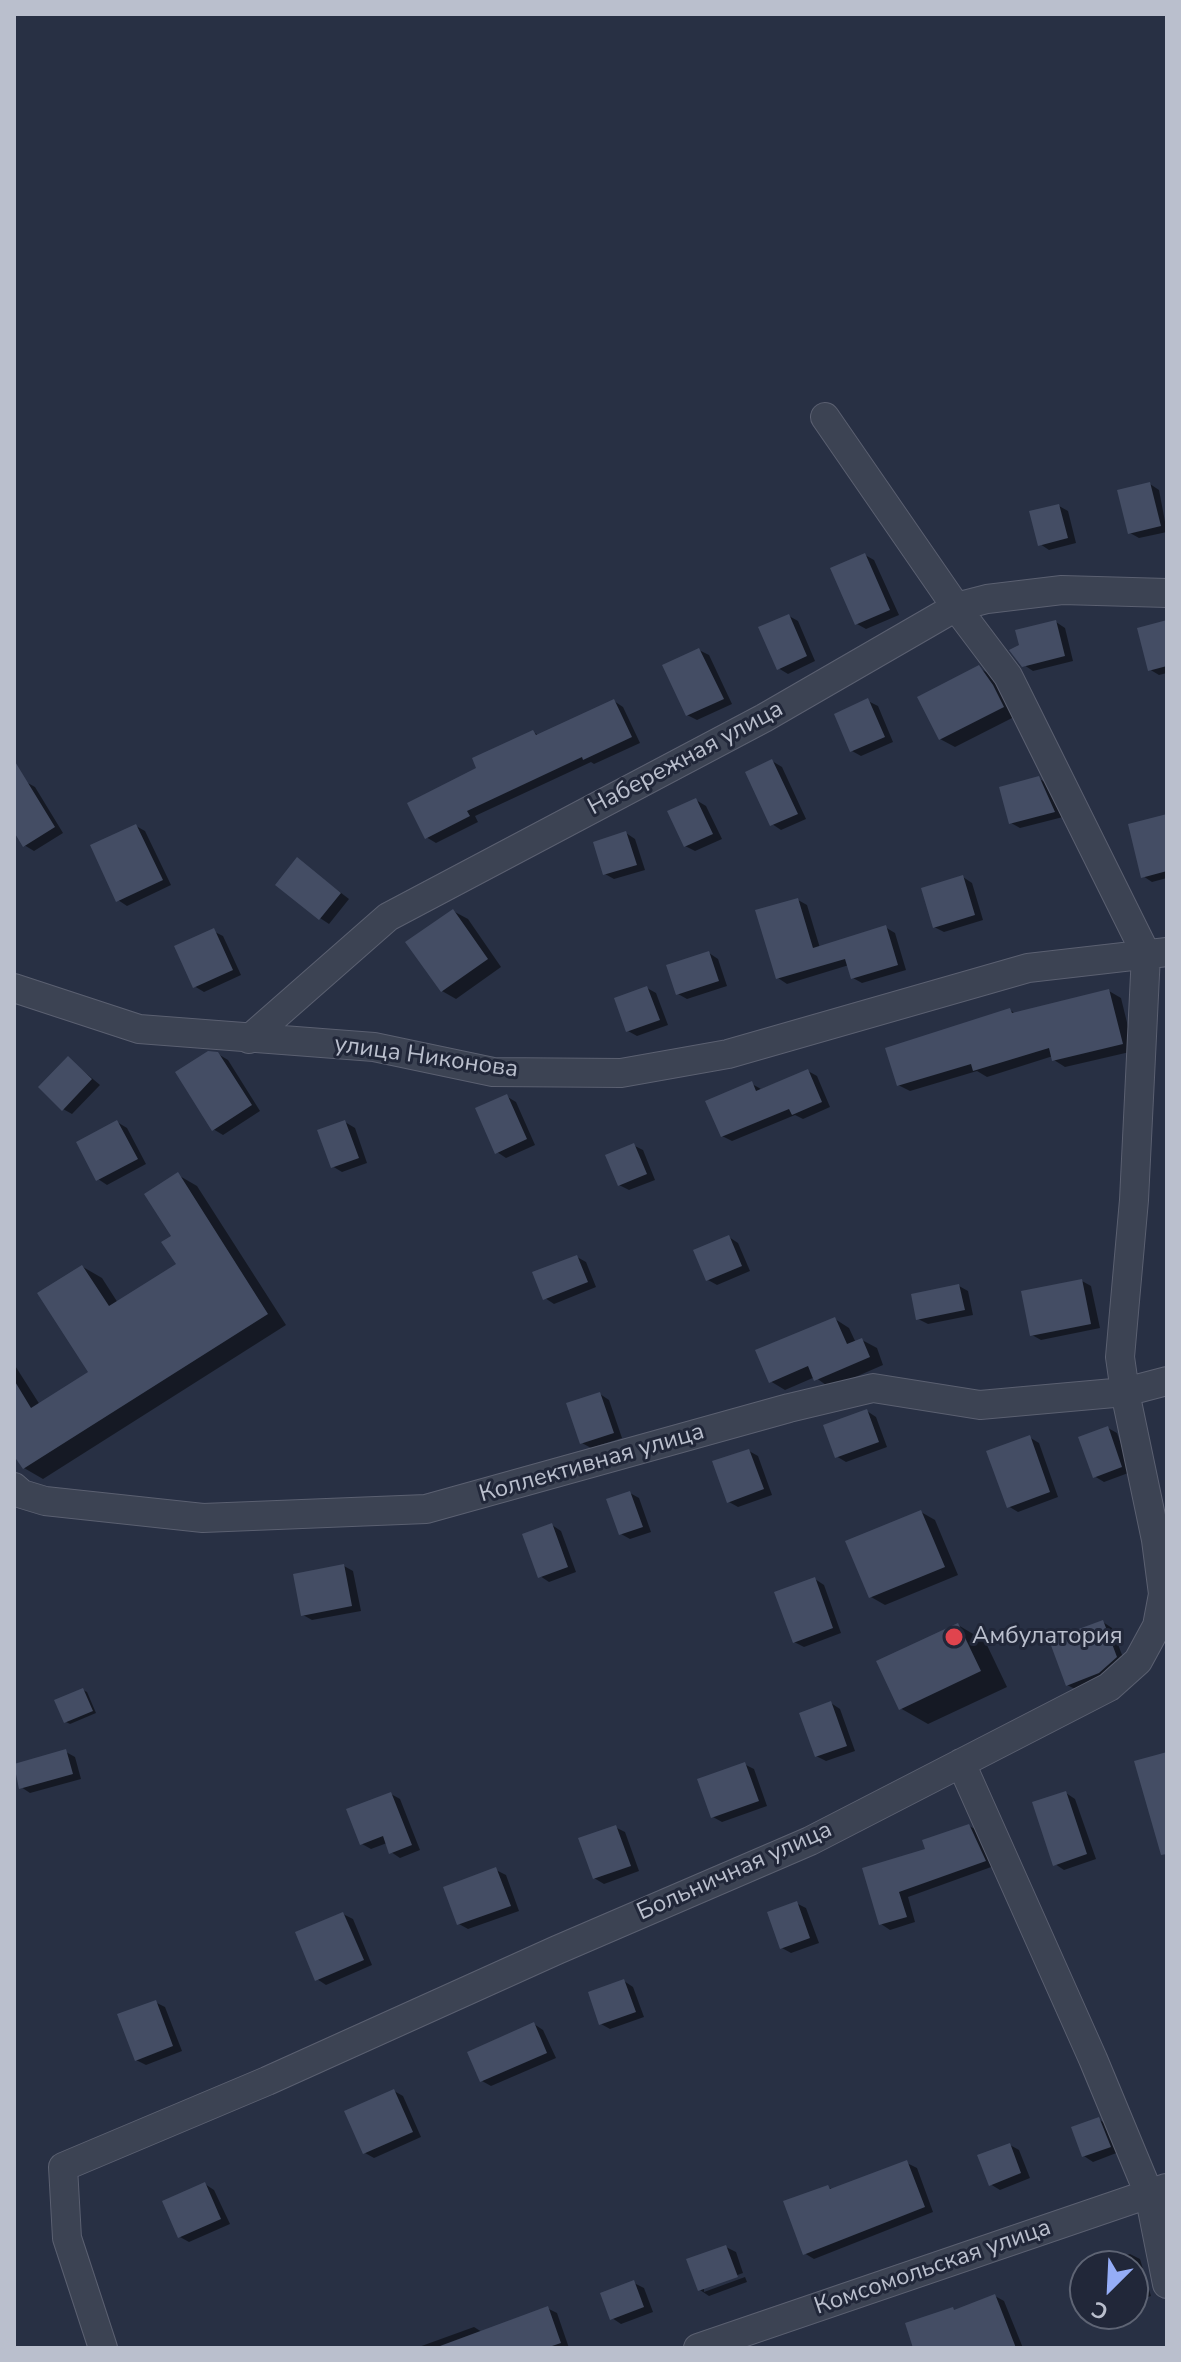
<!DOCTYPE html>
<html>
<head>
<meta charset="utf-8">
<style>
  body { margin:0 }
  #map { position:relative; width:1181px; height:2362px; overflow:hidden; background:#283044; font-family:"Nunito Sans",sans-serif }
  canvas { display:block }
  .frame { position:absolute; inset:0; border:16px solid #babfcd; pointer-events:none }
  .north { position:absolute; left:1069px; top:2250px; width:80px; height:80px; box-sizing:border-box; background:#212739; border:2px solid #5e6474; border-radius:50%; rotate:204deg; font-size:22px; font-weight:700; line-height:32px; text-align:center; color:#babfcd }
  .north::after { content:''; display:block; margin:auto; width:28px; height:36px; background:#95adf7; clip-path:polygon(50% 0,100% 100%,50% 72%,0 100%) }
</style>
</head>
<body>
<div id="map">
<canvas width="1181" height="2362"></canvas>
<div class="frame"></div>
<div class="north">С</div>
</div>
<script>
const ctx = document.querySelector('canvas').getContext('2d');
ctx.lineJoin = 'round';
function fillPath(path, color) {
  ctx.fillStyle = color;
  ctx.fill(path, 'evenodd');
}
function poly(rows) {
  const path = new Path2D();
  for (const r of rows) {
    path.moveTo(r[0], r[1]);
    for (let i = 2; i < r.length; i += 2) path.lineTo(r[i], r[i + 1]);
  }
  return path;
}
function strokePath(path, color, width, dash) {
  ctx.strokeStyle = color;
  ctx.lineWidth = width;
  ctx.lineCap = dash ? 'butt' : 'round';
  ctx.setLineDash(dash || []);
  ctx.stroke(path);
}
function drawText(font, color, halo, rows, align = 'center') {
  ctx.font = font + ' "Nunito Sans",sans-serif';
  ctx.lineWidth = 6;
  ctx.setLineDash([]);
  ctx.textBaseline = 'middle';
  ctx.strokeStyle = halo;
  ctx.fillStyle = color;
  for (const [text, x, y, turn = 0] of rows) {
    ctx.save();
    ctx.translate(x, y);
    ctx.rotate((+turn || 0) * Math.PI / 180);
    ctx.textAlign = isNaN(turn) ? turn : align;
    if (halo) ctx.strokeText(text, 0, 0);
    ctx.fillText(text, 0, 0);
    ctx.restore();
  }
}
fillPath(poly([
  [1150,484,1159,490,1167,532,1139,538,1130,533],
  [1059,506,1068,511,1076,543,1049,550,1040,544],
  [865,555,874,560,899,615,866,629,857,624],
  [789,616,798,621,815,661,788,674,778,668],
  [1056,622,1065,628,1073,661,1033,671,1024,665],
  [1167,622,1167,673,1159,675,1149,669],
  [699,650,709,655,732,704,697,720,687,715],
  [979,668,993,676,1018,715,955,747,940,739],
  [614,701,623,707,640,743,594,764,591,762,475,816,478,822,436,843,426,837,479,769,533,732,540,736],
  [868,701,878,706,893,742,861,756,852,751],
  [772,761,782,767,806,819,781,830,772,824],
  [1038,778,1048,784,1063,817,1020,828,1011,823],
  [26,782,35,787,63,833,34,851,24,845,14,829,14,789],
  [696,800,706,806,722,839,695,851,685,846],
  [1167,821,1167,878,1152,882,1143,876],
  [136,826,145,831,171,885,127,906,118,900],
  [626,833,635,839,645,870,614,879,605,874],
  [298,860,349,899,329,924,320,918],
  [963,877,972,883,983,920,944,932,934,927],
  [798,900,807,905,820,948,885,927,895,933,906,970,862,983,853,978,849,965,787,984,778,978],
  [453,911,468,919,501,967,456,999,442,991],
  [213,931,223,936,241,975,204,992,194,986],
  [709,953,718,959,727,986,687,999,678,994],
  [647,988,656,993,668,1025,637,1036,628,1031],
  [1109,991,1121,998,1134,1051,1065,1067,1054,1060,1053,1056,987,1077,977,1071,910,1091,898,1085,1010,1010,1016,1014],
  [218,1054,228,1060,260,1111,223,1135,213,1129],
  [68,1058,100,1085,72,1114,63,1109],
  [808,1071,817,1076,830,1107,803,1119,795,1115,732,1141,722,1136,752,1084,761,1089],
  [506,1096,516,1102,535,1145,506,1158,497,1152],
  [117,1122,127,1128,146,1164,107,1185,98,1179],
  [345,1122,355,1128,367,1163,342,1172,332,1166],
  [633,1145,643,1150,655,1180,629,1190,619,1185],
  [178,1175,197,1186,286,1325,43,1479,24,1468,14,1452,14,1364,40,1405,90,1373,83,1267,102,1278,118,1303,178,1264,173,1236],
  [729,1237,738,1243,750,1271,717,1285,708,1280],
  [577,1257,586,1262,596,1287,554,1304,545,1298],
  [1082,1281,1091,1286,1100,1328,1041,1340,1032,1335],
  [959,1286,968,1291,973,1315,928,1324,918,1319],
  [835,1319,849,1328,856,1343,862,1340,877,1348,883,1365,830,1388,815,1377,785,1390,770,1381],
  [600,1394,609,1400,622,1438,591,1448,582,1443],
  [867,1411,876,1417,887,1447,846,1462,836,1456],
  [1108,1428,1117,1433,1131,1472,1104,1482,1094,1476],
  [1029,1437,1039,1443,1058,1497,1018,1512,1008,1506],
  [749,1451,758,1456,772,1495,738,1507,729,1502],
  [630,1493,639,1498,651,1532,630,1539,621,1534],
  [921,1512,935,1520,958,1575,885,1605,871,1597],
  [552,1525,561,1531,576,1572,549,1582,540,1576],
  [344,1566,353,1571,361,1611,312,1620,303,1615],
  [815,1579,824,1585,841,1633,804,1647,794,1642],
  [1103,1622,1112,1628,1125,1663,1077,1690,1067,1685],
  [958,1625,985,1641,1007,1687,928,1724,900,1708],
  [83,1690,87,1692,96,1713,70,1724,66,1722],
  [831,1703,840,1709,855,1751,826,1761,816,1756],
  [66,1752,75,1757,81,1779,30,1793,21,1787],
  [744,1764,754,1769,767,1806,722,1822,713,1817],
  [1066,1793,1075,1799,1096,1859,1064,1870,1055,1864],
  [391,1794,400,1799,420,1850,400,1858,391,1852,387,1843,371,1849,362,1844],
  [969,1826,979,1831,994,1866,908,1897,915,1922,890,1930,881,1924,864,1869,928,1851],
  [615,1827,625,1832,639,1871,604,1884,594,1878],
  [496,1870,506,1875,519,1911,468,1929,459,1924],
  [796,1903,806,1908,819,1943,791,1953,782,1948],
  [343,1914,353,1919,372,1965,326,1985,317,1979],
  [624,1981,633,1987,644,2017,610,2029,601,2024],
  [155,2002,165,2007,182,2051,146,2065,136,2060],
  [534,2024,543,2030,556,2058,491,2086,482,2081],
  [394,2091,403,2096,421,2137,374,2158,365,2153],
  [1098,2119,1108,2125,1119,2152,1093,2162,1084,2156],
  [1010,2145,1019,2150,1030,2178,1000,2190,990,2184],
  [907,2163,917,2168,933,2212,814,2259,804,2253,828,2187,834,2190],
  [205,2184,214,2190,230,2224,189,2242,180,2237],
  [726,2247,736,2252,743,2273,704,2287,704,2292,745,2277,747,2282,709,2296,700,2290],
  [1130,2254,1140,2259,1151,2296,1133,2302,1133,2266,1093,2266],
  [1085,2268,1085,2306,1074,2272],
  [634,2283,644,2288,653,2312,621,2324,612,2318],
  [995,2296,1004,2301,1023,2348,915,2348,956,2311],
  [547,2308,557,2313,569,2348,416,2348,474,2327,482,2332]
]), '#0007');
fillPath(poly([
  [1150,482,1161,526,1128,534,1117,490],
  [1059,504,1068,538,1038,546,1029,511],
  [865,553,890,610,855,625,830,568],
  [789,614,807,656,777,670,758,627],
  [1056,620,1065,656,1022,667,1009,650,1019,645,1015,630],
  [1167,620,1167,666,1148,671,1137,628],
  [699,648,724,699,686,716,662,665],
  [979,665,993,685,1004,707,939,740,917,697],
  [868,698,885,737,850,752,834,714],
  [614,699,632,737,583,760,582,757,467,811,470,816,425,839,407,803,476,768,472,758,533,730,536,735],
  [772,759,798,814,770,826,745,772],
  [14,760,55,827,23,847,14,832],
  [1039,776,1055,812,1009,824,999,787],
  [696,798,713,834,684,847,667,811],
  [1167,814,1167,871,1141,878,1128,824],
  [136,824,163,880,116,902,90,845],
  [626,831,637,865,603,875,593,842],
  [297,857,341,893,319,920,275,885],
  [963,875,975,915,933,928,921,888],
  [798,898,813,948,886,925,898,965,851,979,845,959,776,979,755,910],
  [453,909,488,959,441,992,405,942],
  [214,928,233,970,193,988,174,946],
  [709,951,719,981,676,995,666,965],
  [647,986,660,1020,626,1032,614,998],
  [1109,989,1123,1044,1052,1061,1049,1048,973,1071,971,1064,897,1086,885,1048,1010,1008,1012,1013],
  [208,1051,218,1052,252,1105,212,1131,175,1072],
  [68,1056,92,1079,62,1111,38,1087],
  [808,1069,822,1102,792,1115,789,1109,721,1137,705,1101,752,1081,756,1091],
  [507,1094,527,1139,495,1154,475,1108],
  [117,1120,138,1159,96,1181,76,1142],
  [345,1120,359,1158,331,1168,317,1130],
  [634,1143,647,1174,618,1186,605,1155],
  [178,1172,268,1314,23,1469,14,1456,14,1380,31,1408,88,1372,37,1293,82,1265,109,1306,176,1264,161,1242,171,1236,144,1194],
  [729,1235,742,1266,706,1281,693,1250],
  [577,1255,588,1282,543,1300,532,1272],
  [1082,1279,1091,1324,1030,1336,1021,1291],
  [959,1284,965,1310,916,1320,911,1294],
  [835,1317,847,1344,862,1338,870,1357,814,1381,808,1366,769,1383,755,1350],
  [600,1392,614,1433,580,1444,566,1403],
  [867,1409,879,1442,835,1458,823,1425],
  [1108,1426,1122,1467,1093,1478,1078,1437],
  [1030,1435,1050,1492,1007,1508,986,1451],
  [749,1449,764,1489,727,1503,712,1461],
  [630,1491,643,1527,619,1535,606,1499],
  [921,1510,945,1567,869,1598,845,1541],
  [552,1523,568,1567,538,1578,522,1534],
  [344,1564,352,1606,301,1616,293,1574],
  [815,1577,833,1628,793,1643,774,1592],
  [1103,1620,1117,1657,1099,1673,1066,1686,1049,1640],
  [958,1623,981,1671,899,1710,876,1661],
  [83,1688,93,1711,64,1723,54,1700],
  [831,1701,847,1746,815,1757,799,1713],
  [66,1749,73,1774,19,1789,14,1764],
  [1167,1752,1167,1854,1161,1855,1134,1761],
  [745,1762,759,1801,711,1818,697,1779],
  [1066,1791,1087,1854,1053,1866,1032,1802],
  [391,1792,412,1845,389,1854,383,1836,360,1845,346,1809],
  [969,1824,986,1861,899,1892,907,1917,879,1925,862,1868,925,1849,922,1840],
  [616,1825,631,1866,593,1879,578,1838],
  [496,1867,511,1906,457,1925,443,1887],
  [797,1901,810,1938,780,1949,767,1912],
  [343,1912,364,1960,315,1981,295,1932],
  [624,1979,636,2012,599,2025,588,1992],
  [156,2000,173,2046,135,2061,117,2014],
  [534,2022,547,2053,480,2082,467,2052],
  [394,2089,413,2132,363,2154,344,2111],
  [1099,2117,1111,2147,1082,2157,1071,2127],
  [1010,2143,1021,2173,989,2186,977,2155],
  [907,2160,925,2207,803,2255,783,2201,828,2185,830,2189],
  [205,2182,221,2219,178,2238,162,2201],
  [726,2245,738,2277,698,2291,686,2259],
  [634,2280,644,2307,610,2320,600,2293],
  [995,2294,1016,2348,913,2348,905,2323,953,2307,954,2310],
  [548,2306,561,2343,546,2348,441,2348,440,2346]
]), '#444d64');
const minor = poly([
  [14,988,139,1029,374,1047,493,1072,621,1073,728,1054,1028,968,1167,952],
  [249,1039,388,917,764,718,956,607,987,599,1062,590,1167,593],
  [14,1487,22,1494,45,1501,203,1518,426,1509,789,1408,873,1388,980,1405,1125,1392,1167,1381],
  [961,1763,1093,2059,1149,2194,1167,2284],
  [103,2348,67,2238,63,2167,267,2081,557,1950,810,1841,1109,1687,1138,1661,1157,1626,1163,1594,1156,1540,1125,1392,1120,1357,1134,1200,1146,954,1008,676,956,607,825,417],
  [698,2348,1166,2188]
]);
strokePath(minor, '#5b6071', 30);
strokePath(minor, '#3c4353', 28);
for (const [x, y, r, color] of [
  [954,1637,10,"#e0444e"]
]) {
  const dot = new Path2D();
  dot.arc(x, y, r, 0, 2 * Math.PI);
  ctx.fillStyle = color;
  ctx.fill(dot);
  strokePath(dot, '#212739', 3);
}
drawText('24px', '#babfcd', '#212739', [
  ["Набережная улица",686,759,-28],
  ["улица Никонова",426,1058,8],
  ["Коллективная улица",592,1464,-16],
  ["Больничная улица",735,1872,-24],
  ["Комсомольская улица",933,2268,-19]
]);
drawText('24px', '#babfcd', '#212739', [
  ["Амбулатория",972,1637]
], 'left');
</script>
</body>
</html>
